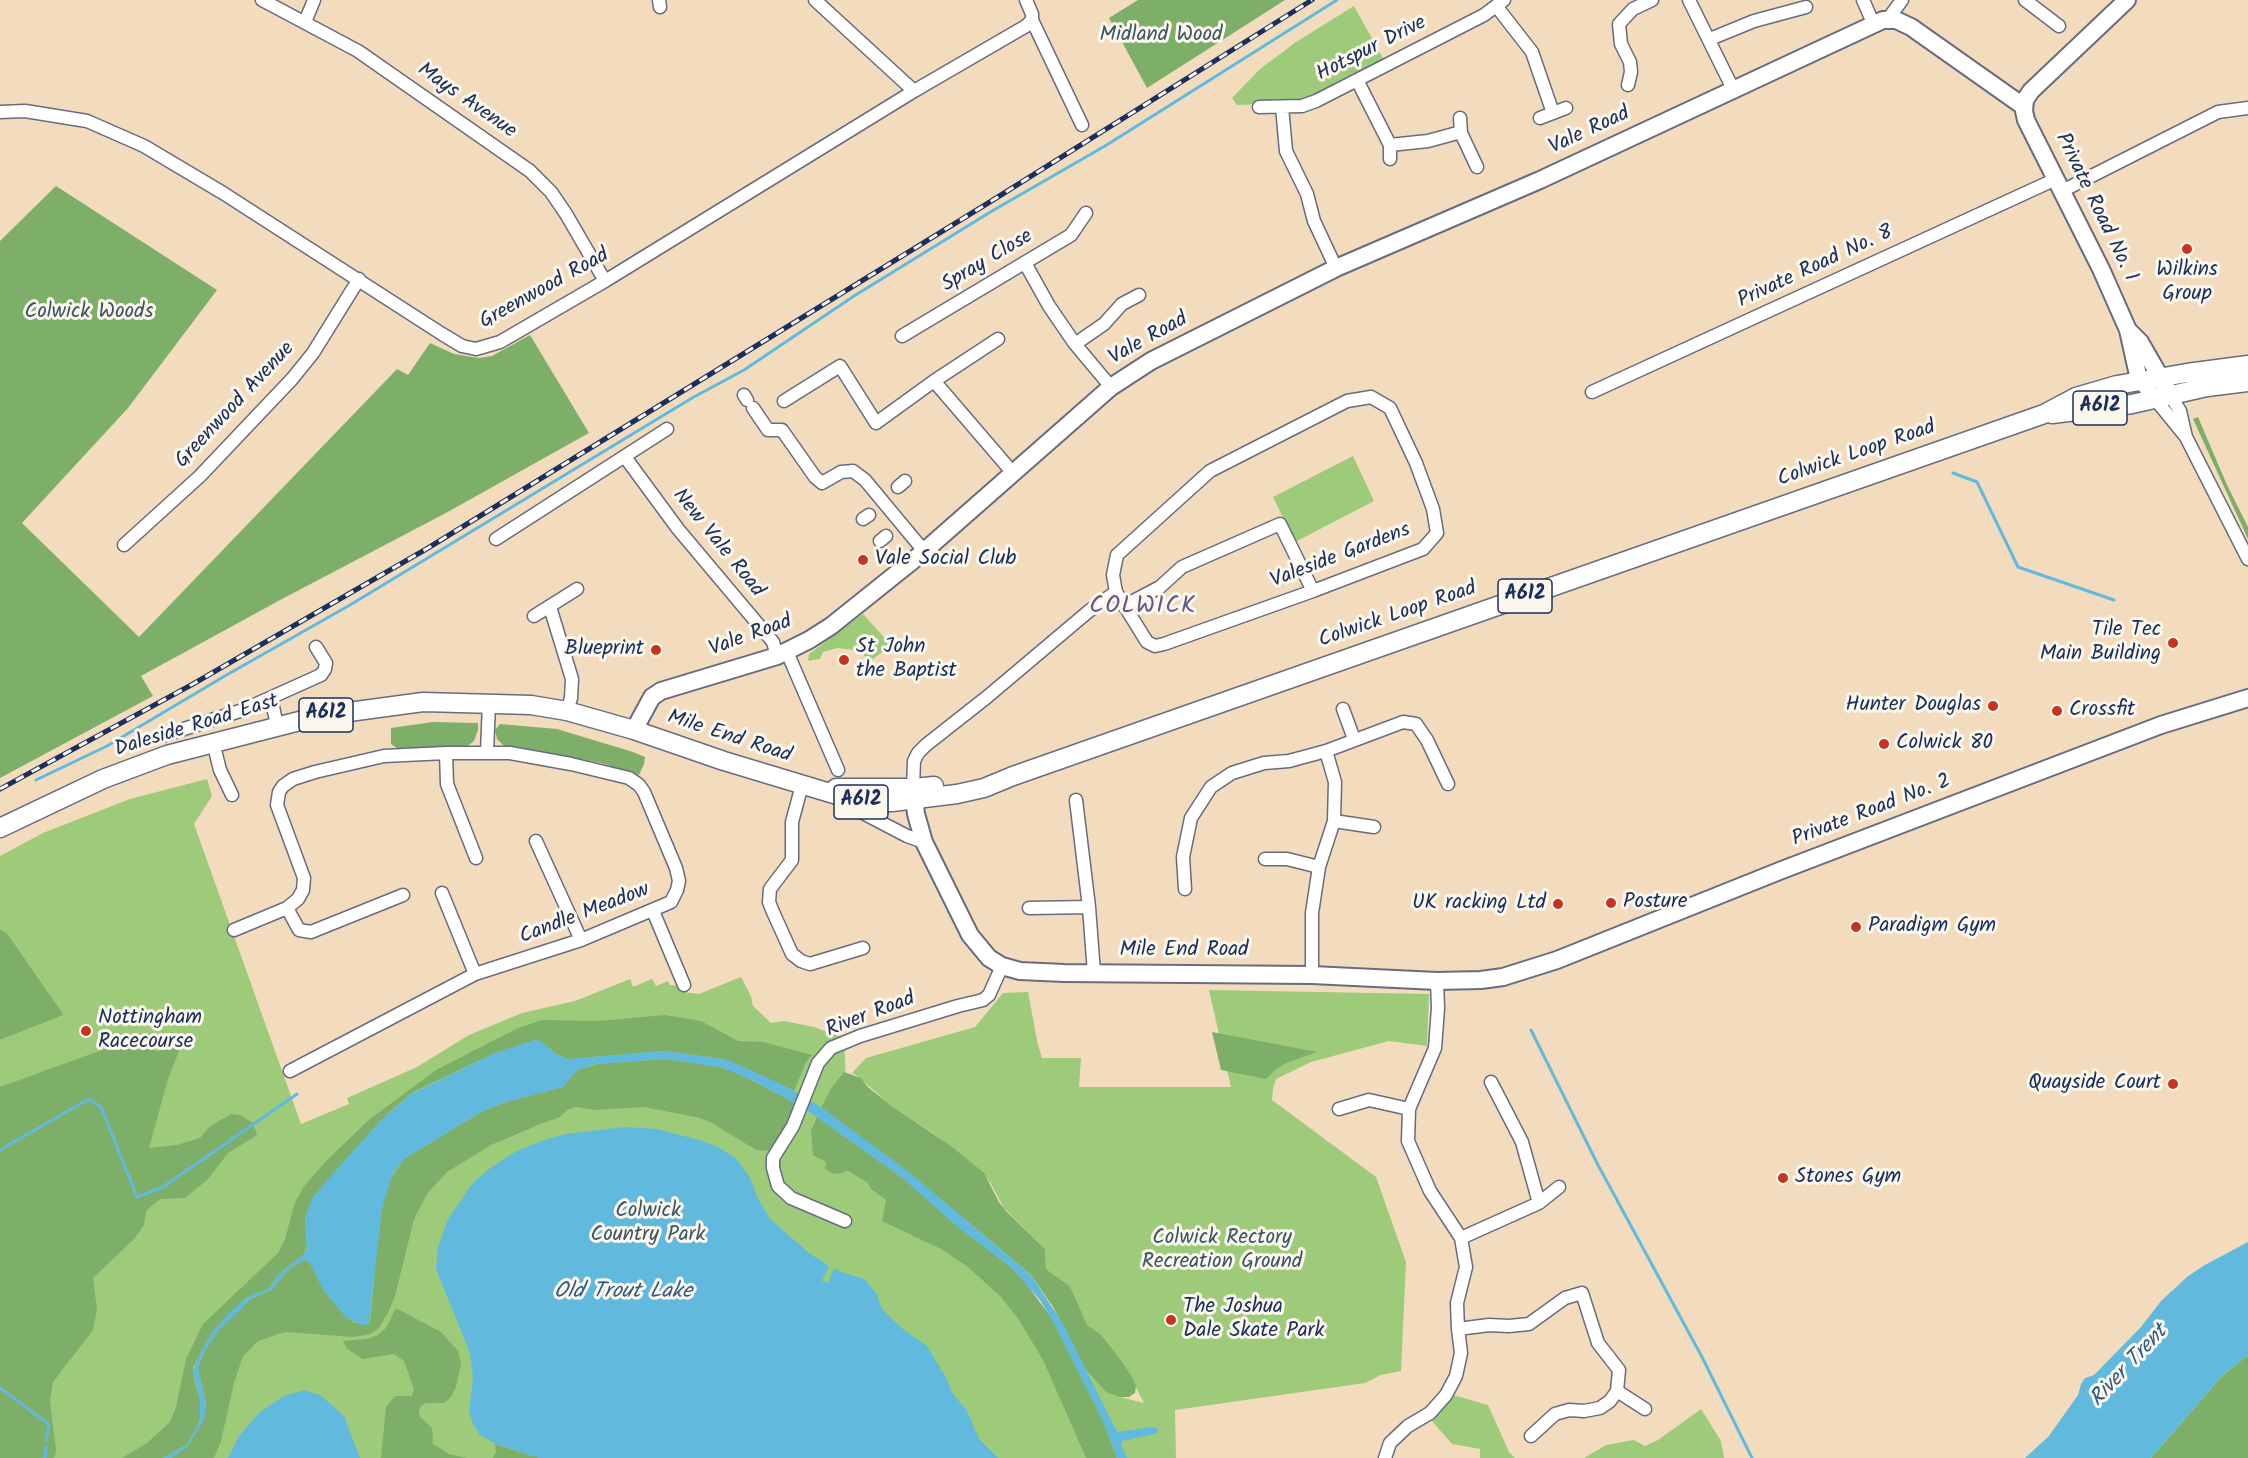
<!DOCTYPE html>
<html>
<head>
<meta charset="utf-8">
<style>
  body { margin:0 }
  canvas { display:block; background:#f3dcbd }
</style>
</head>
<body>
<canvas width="2248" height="1458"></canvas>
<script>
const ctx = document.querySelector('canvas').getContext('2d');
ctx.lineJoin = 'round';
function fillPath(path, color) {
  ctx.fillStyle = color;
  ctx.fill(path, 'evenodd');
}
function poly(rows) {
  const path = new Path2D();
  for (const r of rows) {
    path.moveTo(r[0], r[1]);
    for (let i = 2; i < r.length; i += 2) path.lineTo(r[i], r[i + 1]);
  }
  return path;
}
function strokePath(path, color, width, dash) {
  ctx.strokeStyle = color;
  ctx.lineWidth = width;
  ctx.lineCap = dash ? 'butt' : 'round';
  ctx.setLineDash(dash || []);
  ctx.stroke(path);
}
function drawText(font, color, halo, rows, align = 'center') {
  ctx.font = font + ' Kalam,sans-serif';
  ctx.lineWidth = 6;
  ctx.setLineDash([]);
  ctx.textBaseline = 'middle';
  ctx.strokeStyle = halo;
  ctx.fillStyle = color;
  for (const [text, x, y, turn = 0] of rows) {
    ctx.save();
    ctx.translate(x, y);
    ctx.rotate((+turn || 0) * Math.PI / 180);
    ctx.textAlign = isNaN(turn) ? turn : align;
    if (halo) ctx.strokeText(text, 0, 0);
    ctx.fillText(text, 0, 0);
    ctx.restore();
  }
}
fillPath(poly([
  [1354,6,1385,62,1307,99,1289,103,1237,105,1232,98,1260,69,1296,42],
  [1353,456,1374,501,1295,542,1273,497],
  [863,614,890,644,890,646,873,659,864,656,864,651,837,648,823,652,820,659,808,661,809,654],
  [207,779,212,796,194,824,301,1124,349,1104,347,1098,417,1067,469,1035,522,1013,575,1001,630,979,633,987,652,979,656,986,668,981,670,985,681,986,683,992,699,994,741,977,751,996,753,1006,771,1023,784,1021,814,1027,844,1038,846,1082,1120,1397,1144,1403,1127,1370,1087,1326,1070,1286,1046,1269,1045,1249,1004,1208,990,1182,937,1136,889,1104,859,1077,852,1073,866,1058,975,1027,1003,993,1028,992,1038,1045,1042,1058,1081,1058,1079,1087,1231,1087,1209,990,1429,994,1427,1046,1389,1041,1311,1062,1276,1079,1273,1089,1272,1100,1376,1177,1406,1262,1401,1371,1381,1375,1365,1383,1175,1410,1176,1458,0,1458,0,1040,64,1015,7,933,0,929,0,856,43,833,130,799],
  [1453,1395,1488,1405,1509,1452,1515,1458,1480,1458,1480,1449,1452,1444,1431,1420],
  [1701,1409,1721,1441,1724,1458,1584,1458,1606,1445,1634,1440,1645,1446,1658,1440]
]), '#9ecb79');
fillPath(poly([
  [1138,0,1285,0,1147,88,1109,18],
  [56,186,217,290,128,408,22,523,139,637,397,369,408,375,430,343,454,354,479,358,492,356,530,335,589,433,444,514,282,599,141,676,153,696,0,778,0,241],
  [2198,417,2227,485,2248,527,2248,539,2193,419],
  [433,722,478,723,478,730,474,741,466,747,398,749,391,744,391,728],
  [500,724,557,729,633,752,645,757,644,764,639,775,601,763,534,750,506,748,497,739,495,730],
  [0,929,7,933,64,1015,0,1040],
  [665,1015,701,1021,738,1041,763,1042,812,1055,806,1062,794,1091,723,1059,665,1051,568,1059,556,1054,542,1042,535,1040,495,1053,413,1092,395,1107,381,1120,314,1196,305,1219,307,1245,304,1254,280,1273,268,1289,246,1298,214,1330,193,1367,194,1379,200,1399,201,1415,198,1426,186,1445,163,1458,122,1458,147,1443,170,1422,176,1407,186,1359,203,1324,278,1253,285,1239,295,1202,305,1185,327,1160,370,1119,436,1070,518,1028,542,1020,598,1021],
  [1212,1032,1317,1052,1286,1063,1275,1070,1266,1079,1221,1070],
  [149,1033,156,1052,183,1041,168,1079,149,1148,177,1145,200,1138,209,1127,231,1114,240,1115,253,1123,257,1135,228,1153,207,1180,185,1198,160,1199,146,1211,144,1225,135,1238,93,1278,97,1310,93,1330,53,1382,50,1400,56,1451,54,1458,0,1458,0,1087],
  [666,1059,715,1066,736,1072,797,1104,786,1130,772,1151,756,1150,712,1123,700,1118,644,1107,596,1110,576,1107,567,1110,560,1117,543,1123,491,1145,447,1172,427,1194,414,1219,395,1296,388,1313,378,1329,370,1334,354,1337,285,1332,258,1341,243,1356,234,1383,221,1441,214,1458,171,1458,188,1446,204,1418,206,1403,198,1368,204,1352,213,1338,221,1327,249,1300,273,1289,286,1272,300,1262,305,1260,310,1263,324,1291,346,1317,355,1323,370,1323,380,1216,390,1179,404,1159,481,1112,506,1102,563,1087,577,1070,598,1064],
  [844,1072,861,1078,868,1087,889,1104,951,1146,984,1173,999,1202,1006,1211,1045,1249,1046,1269,1070,1286,1087,1325,1101,1335,1120,1359,1132,1377,1136,1386,1135,1393,1129,1397,1120,1397,1106,1392,1086,1370,1053,1307,1031,1275,911,1174,821,1108,830,1090],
  [817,1117,911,1184,957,1226,1011,1267,1025,1282,1051,1317,1103,1421,1117,1458,1086,1458,1043,1360,1017,1317,1000,1296,968,1267,941,1249,882,1221,886,1200,871,1189,868,1183,847,1170,843,1173,834,1174,825,1169,826,1162,813,1155,811,1131],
  [396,1308,441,1332,458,1351,461,1363,456,1387,451,1397,444,1403,426,1403,421,1406,419,1411,420,1417,432,1428,433,1444,449,1454,467,1458,381,1458,386,1407,395,1396,412,1396,414,1389,404,1361,394,1354,363,1359,347,1349,343,1341,366,1339,378,1335,386,1328],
  [2248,1355,2248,1458,2151,1458,2222,1376],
  [495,1444,533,1456,540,1458,493,1458,496,1452]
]), '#7eaf69');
fillPath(poly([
  [535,1040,542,1042,556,1054,568,1059,665,1051,728,1060,785,1086,821,1107,909,1172,1031,1275,1063,1324,1117,1432,1151,1427,1157,1428,1158,1433,1123,1441,1121,1444,1127,1458,1117,1458,1103,1421,1054,1323,1040,1300,1011,1267,959,1228,900,1176,804,1108,754,1081,724,1068,666,1059,595,1064,577,1070,563,1087,506,1102,481,1112,404,1159,393,1173,382,1208,369,1324,361,1325,346,1317,324,1291,310,1263,305,1260,300,1262,286,1272,273,1289,252,1298,218,1331,204,1352,198,1368,206,1403,205,1414,202,1424,186,1448,171,1458,163,1458,186,1445,200,1422,200,1399,193,1371,201,1351,214,1330,232,1310,251,1295,268,1289,280,1273,304,1254,307,1248,305,1226,307,1211,312,1199,323,1185,381,1120,411,1094,495,1053],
  [625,1127,657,1129,699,1140,716,1146,736,1158,750,1178,757,1196,770,1219,809,1253,829,1266,822,1281,828,1283,834,1268,841,1272,865,1279,877,1295,882,1309,904,1330,927,1346,946,1378,953,1394,967,1411,979,1439,998,1458,540,1458,496,1444,480,1435,473,1424,469,1411,473,1378,470,1353,436,1269,438,1247,448,1219,472,1184,489,1169,515,1152,541,1141,566,1134],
  [2248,1242,2248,1355,2222,1376,2151,1458,2025,1458,2049,1436,2078,1395,2081,1384,2085,1378,2094,1375,2141,1327,2161,1301,2187,1277,2203,1266],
  [304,1390,320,1395,344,1416,360,1458,228,1458,239,1436,260,1412,284,1396]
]), '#61bade');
strokePath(poly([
  [1953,473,1977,482,2018,567,2114,600],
  [36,780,107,746,223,677,350,605,692,398,744,370,854,296,992,211,1105,146,1337,0],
  [1531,1030,1598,1165,1702,1357,1752,1458],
  [0,1150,89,1099,101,1107,137,1197,163,1187,297,1094],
  [0,1388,46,1422,49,1426,46,1440],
  [45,1458,46,1447]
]), '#61bade', 3);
const street = poly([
  [262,0,358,51,530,171,551,192,566,214,605,281],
  [659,0,660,7],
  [815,0,914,91],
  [1026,0,1032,14,1032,20,1082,125],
  [1689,0,1734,91],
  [1863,0,1874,25],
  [2025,0,2059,26],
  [1497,7,1532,52,1553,113],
  [1888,19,1902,0],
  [305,22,314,0],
  [1710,39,1754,21,1806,7],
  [1357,80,1390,145,1390,159],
  [1628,85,1631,72,1630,62,1621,44,1619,24,1633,9,1652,0],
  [1259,107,1302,106,1316,101,1484,15,1504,0],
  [1282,107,1286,151,1307,194,1314,221,1336,268],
  [0,112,25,111,87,121,144,146,223,193,442,334,462,346,476,349,500,342,605,281,914,91,1026,26,1032,20],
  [1460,118,1461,133,1477,167],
  [1540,118,1566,108],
  [1390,145,1428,141,1461,132],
  [2062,191,2218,112,2248,108],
  [1025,263,1049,306,1075,344,1111,387],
  [902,336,1071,235,1086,213],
  [1075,344,1104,324,1122,304,1139,295],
  [934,381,998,339],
  [1592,392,2056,179],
  [744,395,747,400],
  [2170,395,2180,411,2186,437,2248,559],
  [1371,397,1390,408,1416,463,1433,509,1437,533,1423,549,1313,591,1164,644,1155,646,1147,642,1116,592,1113,575,1117,555,1210,471,1347,401,1371,397],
  [2155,399,2186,437],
  [784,401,840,366,876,423,934,381,1013,473],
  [753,408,768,430,782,430,815,477,822,483,841,472,853,471,865,480,924,551],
  [625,457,678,529,773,642,777,656],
  [898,487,905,481],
  [863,519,869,515],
  [496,539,667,429],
  [880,541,886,536],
  [124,545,200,476,292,379,313,353,359,279],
  [1124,606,1160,587,1182,567,1280,524,1313,591],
  [550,607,572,679,571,698,567,711],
  [534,616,577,589],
  [787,652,838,770],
  [271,698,277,725],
  [1343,709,1354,739],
  [162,736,243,710,321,675,325,669,326,663,316,647],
  [213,742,220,770,232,795],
  [487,752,489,703],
  [446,753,447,784,476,858],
  [802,785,792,822,792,860,770,889,769,902,773,912,792,954,801,961,810,964,863,948],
  [913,788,914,761,918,753,926,745,987,697,1089,611,1116,592],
  [1076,800,1089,907,1094,973],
  [863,813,907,836,924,842],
  [1334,821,1374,827],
  [536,841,581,940],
  [1265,859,1287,859,1319,867],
  [1185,889,1183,857,1191,818,1211,787,1232,773,1264,763,1289,761,1326,751,1403,722,1416,724,1427,740,1448,784],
  [442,893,475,974],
  [287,908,299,930,311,932,403,895],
  [1029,908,1089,907],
  [653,911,684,985],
  [234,930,287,908,298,899,303,890,304,878,277,805,279,792,283,786,293,779,315,772,384,756,446,753,510,753,571,764,629,778,639,785,644,792,676,868,679,881,677,890,671,902,581,940,475,974,290,1071],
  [1312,975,1312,913,1319,867,1334,821,1335,782,1326,751],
  [1339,1109,1369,1100,1409,1109],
  [1539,1203,1559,1187],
  [845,1221,791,1198,778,1186,773,1168,773,1158,793,1126,818,1063,831,1048,860,1036,958,1006,983,1000,989,995,1002,966],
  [1461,1238,1539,1203,1522,1142,1491,1082],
  [1458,1329,1489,1325,1509,1326,1529,1324,1565,1298,1582,1293,1598,1343,1619,1370,1617,1391,1610,1401,1600,1408,1584,1411,1569,1410,1555,1414,1531,1436],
  [1617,1391,1645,1409],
  [1385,1458,1390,1443,1408,1426,1430,1413,1446,1395,1456,1376,1461,1353,1458,1329,1457,1303,1466,1267,1461,1238,1430,1191,1408,1141,1409,1109,1435,1048,1438,1008,1437,981]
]);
const secondary = poly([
  [2127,0,2031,91,2025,100,2024,111,2026,120,2101,269,2128,330,2138,375,2155,399],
  [2129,331,2140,342,2167,389],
  [634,730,652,697,661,691,777,656,809,640,831,626,921,554,1111,387,1151,361,1336,268,1540,180,1883,20,1896,20,1911,27,2023,106],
  [913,788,916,814,924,842,970,935,989,958,1002,966,1020,971,1064,973,1312,975,1437,981,1481,980,1503,977,1557,960,1782,870,2161,725,2248,698]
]);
const primary = poly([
  [2052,414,2132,404,2207,387,2248,382],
  [836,788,913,788,934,786],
  [0,828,103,779,167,755,319,716,423,702,531,705,567,711,634,730,724,761,860,802,892,802,957,794,984,788,1013,776,2044,414,2076,397,2117,385,2187,373,2248,365]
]);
strokePath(street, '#676c7f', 15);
strokePath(secondary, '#676c7f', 20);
strokePath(primary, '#676c7f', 21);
strokePath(street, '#fff', 12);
strokePath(secondary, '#fff', 16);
strokePath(primary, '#fff', 18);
const rail = poly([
  [0,789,193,684,428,548,993,200,1312,0]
]);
strokePath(rail, '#1b2f5e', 5);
strokePath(rail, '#fbf7ec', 3, [9]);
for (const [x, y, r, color] of [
  [2187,249,6,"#c8321e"],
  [863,560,6,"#c8321e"],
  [2173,643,6,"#c8321e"],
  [656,650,6,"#c8321e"],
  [844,660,6,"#c8321e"],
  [1993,706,6,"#c8321e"],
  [2057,711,6,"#c8321e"],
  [1884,744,6,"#c8321e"],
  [1611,903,6,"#c8321e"],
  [1558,904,6,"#c8321e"],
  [1856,927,6,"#c8321e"],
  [86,1031,6,"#c8321e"],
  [2173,1084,6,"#c8321e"],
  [1783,1178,6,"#c8321e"],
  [1171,1320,6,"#c8321e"]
]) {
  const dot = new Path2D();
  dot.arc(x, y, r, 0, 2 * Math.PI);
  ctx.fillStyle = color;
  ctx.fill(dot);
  strokePath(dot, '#fbf7ec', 2);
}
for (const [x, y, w] of [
  [2100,408,54],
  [1525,596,54],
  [326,715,54],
  [861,802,54]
]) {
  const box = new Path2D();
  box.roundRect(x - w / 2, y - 17, w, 34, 4.5);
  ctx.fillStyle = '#fbf7ec';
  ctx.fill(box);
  strokePath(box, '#1b2f5e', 1.5);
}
drawText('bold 20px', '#1b2f5e', null, [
  ["A612",2100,408],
  ["A612",1525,596],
  ["A612",326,715],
  ["A612",861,802]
]);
drawText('21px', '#3c5665', '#fbf7ec', [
  ["Midland Wood",1161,36],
  ["Colwick Woods",89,313],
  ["Colwick",648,1212],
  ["Country Park",648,1236],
  ["Colwick Rectory",1222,1239],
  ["Recreation Ground",1222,1263]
]);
drawText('21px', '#1b2f5e', '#fbf7ec', [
  ["Hotspur Drive",1372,50,-27],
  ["Mays Avenue",466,102,35],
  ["Vale Road",1590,132,-25],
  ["Private Road No. 1",2095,208,64],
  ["Spray Close",988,262,-31],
  ["Private Road No. 8",1816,268,-25],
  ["Greenwood Road",545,290,-29],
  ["Vale Road",1149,340,-29],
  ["Greenwood Avenue",236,406,-47],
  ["Colwick Loop Road",1857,455,-19],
  ["New Vale Road",717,544,51],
  ["Valeside Gardens",1341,557,-21],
  ["Colwick Loop Road",1398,616,-19],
  ["Vale Road",751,637,-20],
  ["Daleside Road East",197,727,-17],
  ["Mile End Road",729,738,18],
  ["Private Road No. 2",1872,812,-21],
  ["Candle Meadow",585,915,-21],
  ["Mile End Road",1184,951],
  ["River Road",871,1016,-21]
]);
drawText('21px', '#1b2f5e', '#fbf7ec', [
  ["Wilkins",2187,271,"center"],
  ["Group",2187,295,"center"],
  ["Vale Social Club",875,560],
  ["Tile Tec",2161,631,"right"],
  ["Main Building",2161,655,"right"],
  ["St John",856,648],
  ["the Baptist",856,672],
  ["Blueprint",644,650,"right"],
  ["Hunter Douglas",1981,706,"right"],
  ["Crossfit",2069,711],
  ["Colwick 80",1896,744],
  ["Posture",1623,903],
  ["UK racking Ltd",1546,904,"right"],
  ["Paradigm Gym",1868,927],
  ["Nottingham",98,1019],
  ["Racecourse",98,1043],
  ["Quayside Court",2161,1084,"right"],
  ["Stones Gym",1795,1178],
  ["The Joshua",1183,1308],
  ["Dale Skate Park",1183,1332]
], 'left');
drawText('italic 22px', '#305984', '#fbf7ec', [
  ["Old Trout Lake",623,1293],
  ["River Trent",2130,1367,-47]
]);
ctx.letterSpacing = '1.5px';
drawText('24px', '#5f5988', '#fbf7ec', [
  ["COLWICK",1143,608]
]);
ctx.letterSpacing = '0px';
</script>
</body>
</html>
